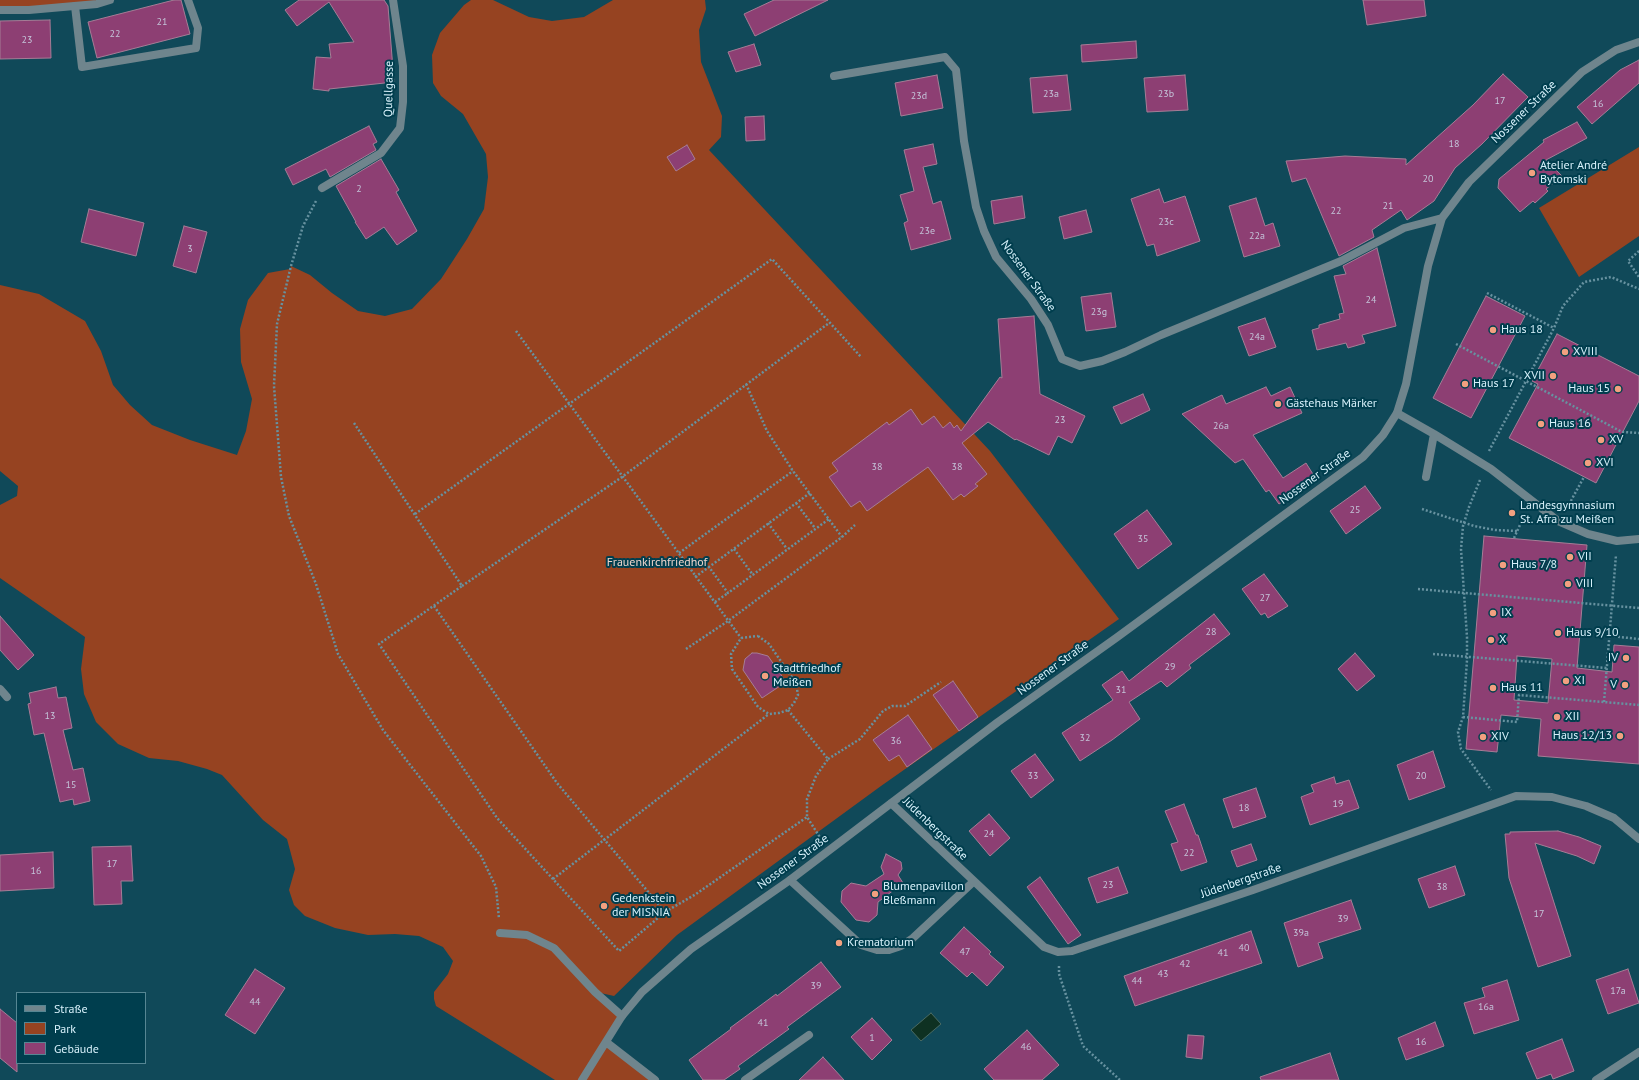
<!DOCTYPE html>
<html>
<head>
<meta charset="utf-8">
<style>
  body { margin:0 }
  #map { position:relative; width:1639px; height:1080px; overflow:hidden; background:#104959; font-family:"PT Sans",sans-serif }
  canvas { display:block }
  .legend { position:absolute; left:16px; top:992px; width:130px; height:72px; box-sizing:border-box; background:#003e4e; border:1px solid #568693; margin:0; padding:5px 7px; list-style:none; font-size:12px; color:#d7f1fb }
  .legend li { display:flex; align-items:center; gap:8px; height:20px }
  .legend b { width:20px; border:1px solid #568693 }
</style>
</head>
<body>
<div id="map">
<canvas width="1639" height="1080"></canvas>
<ul class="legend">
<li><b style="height:5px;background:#6f858d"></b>Straße</li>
<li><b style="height:11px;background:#964321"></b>Park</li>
<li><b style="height:11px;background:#8d3f73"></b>Gebäude</li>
</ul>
</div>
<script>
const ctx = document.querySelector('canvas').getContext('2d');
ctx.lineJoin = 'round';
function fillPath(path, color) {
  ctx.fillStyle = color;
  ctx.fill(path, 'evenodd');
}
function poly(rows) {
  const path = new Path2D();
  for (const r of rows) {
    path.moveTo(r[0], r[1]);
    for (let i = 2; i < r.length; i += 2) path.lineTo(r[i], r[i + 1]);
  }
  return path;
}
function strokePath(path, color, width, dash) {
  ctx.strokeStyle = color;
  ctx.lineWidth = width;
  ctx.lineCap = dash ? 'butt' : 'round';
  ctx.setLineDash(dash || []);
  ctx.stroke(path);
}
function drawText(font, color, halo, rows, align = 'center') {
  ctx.font = font + ' "PT Sans",sans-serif';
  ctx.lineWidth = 4;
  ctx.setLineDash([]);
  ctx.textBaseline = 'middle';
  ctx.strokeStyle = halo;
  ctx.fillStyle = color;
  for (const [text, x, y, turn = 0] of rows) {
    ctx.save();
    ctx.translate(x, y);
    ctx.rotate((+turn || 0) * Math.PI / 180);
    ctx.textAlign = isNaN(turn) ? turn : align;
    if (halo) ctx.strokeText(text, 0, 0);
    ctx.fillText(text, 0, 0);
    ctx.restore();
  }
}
fillPath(poly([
  [0,0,110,0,0,10],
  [471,0,493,0,529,17,552,21,584,17,613,0,705,0,706,9,699,30,701,62,722,116,721,137,709,150,990,451,1119,619,881,786,677,935,614,996,596,992,622,1016,606,1042,655,1080,555,1080,436,1006,434,999,434,992,448,974,453,961,443,947,419,936,395,934,368,935,335,928,305,916,294,905,289,890,295,869,287,839,263,820,222,775,207,769,178,761,149,758,118,744,96,722,84,694,81,669,85,637,0,578,0,505,17,496,18,486,0,471,0,285,39,294,85,321,101,351,113,385,130,405,152,425,190,440,237,455,246,431,252,399,241,362,240,329,248,300,268,273,290,269,291,266,310,275,332,293,358,311,385,316,412,309,441,279,467,239,484,209,488,177,486,154,463,114,441,96,433,83,432,55,440,33,464,5],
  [1639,147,1639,236,1579,277,1539,208]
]), '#964321');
const water = poly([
  [931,1013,941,1024,921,1041,911,1030,931,1013]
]);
fillPath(water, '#0e3122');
strokePath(water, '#4a6b63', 1);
const building = poly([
  [174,0,181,0,190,34,97,58,88,22,174,0],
  [299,0,384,0,388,6,394,82,329,89,329,91,313,89,316,57,331,58,329,44,354,42,329,2,297,26,285,10,299,0],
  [774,0,828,0,755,36,744,14,774,0],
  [1363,0,1424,0,1426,16,1367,25,1363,0],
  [50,20,51,58,0,59,0,21,50,20],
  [1136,41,1137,58,1082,62,1081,45,1136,41],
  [754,44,761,65,736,72,728,52,754,44],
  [1639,60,1639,83,1592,124,1577,107,1620,70,1639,60],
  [1503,74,1528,97,1482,144,1455,168,1434,201,1407,220,1401,210,1372,230,1374,237,1339,256,1306,178,1292,182,1286,161,1345,156,1406,159,1406,165,1473,105,1503,74],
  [937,75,943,108,901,116,895,83,937,75],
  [1067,75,1071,110,1033,113,1030,78,1067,75],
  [1185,75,1188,110,1147,112,1144,78,1185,75],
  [764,116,765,140,746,141,745,117,764,116],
  [1577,122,1587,138,1546,160,1562,176,1546,189,1548,191,1535,203,1533,201,1520,212,1498,188,1499,179,1544,142,1543,140,1577,122],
  [369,126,377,142,373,144,376,150,330,177,326,169,293,185,285,169,369,126],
  [933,144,937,164,923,167,933,204,941,201,951,239,911,250,904,223,908,221,900,195,914,191,904,150,933,144],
  [687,145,695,159,676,171,667,157,687,145],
  [381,159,399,190,396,192,417,231,397,245,384,227,366,239,355,222,356,222,336,186,381,159],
  [1159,189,1164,203,1185,196,1200,241,1157,256,1154,244,1147,246,1131,199,1159,189],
  [1022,196,1025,218,994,224,991,201,1022,196],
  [1256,198,1265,226,1273,223,1280,246,1244,257,1229,206,1256,198],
  [89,209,144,223,136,256,81,242,89,209],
  [1086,210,1092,232,1064,239,1059,217,1086,210],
  [184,226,207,232,196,273,173,266,184,226],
  [1377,248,1396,326,1362,335,1365,343,1348,348,1346,343,1317,350,1312,330,1319,328,1319,325,1340,319,1339,314,1344,313,1334,276,1346,274,1343,266,1377,248],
  [1111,293,1116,327,1086,331,1081,297,1111,293],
  [1486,296,1525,316,1471,418,1433,398,1486,296],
  [1034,316,1040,394,1085,416,1072,443,1058,436,1049,455,1016,439,1015,440,988,422,962,443,987,474,975,484,978,486,964,497,961,494,953,500,928,467,867,511,860,501,851,507,829,477,838,471,832,463,887,422,889,425,911,409,922,425,934,416,943,428,950,422,954,428,957,425,961,431,1000,377,1002,378,998,319,1034,316],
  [1265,318,1276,347,1249,356,1238,327,1265,318],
  [1557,334,1639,376,1639,401,1596,483,1509,438,1538,384,1532,381,1557,334],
  [1266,387,1271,396,1290,387,1302,413,1253,435,1283,478,1306,463,1316,479,1279,504,1269,490,1266,492,1243,459,1235,463,1182,414,1222,395,1226,404,1266,387],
  [1143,394,1150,410,1121,424,1113,407,1143,394],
  [1365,486,1381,508,1346,534,1330,511,1365,486],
  [1147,510,1172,544,1138,569,1114,534,1147,510],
  [1484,536,1587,545,1577,668,1612,672,1614,645,1639,647,1639,764,1538,756,1541,719,1501,715,1497,752,1466,749,1484,536],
  [1517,656,1552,659,1548,703,1514,700,1517,656],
  [1264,574,1288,606,1268,618,1265,613,1261,615,1242,589,1264,574],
  [1214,614,1230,634,1189,665,1191,668,1167,687,1161,681,1129,702,1140,719,1112,740,1080,761,1062,733,1113,700,1102,685,1122,671,1129,681,1214,614],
  [0,616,34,655,18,670,0,650,0,616],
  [752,653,757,653,768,656,786,682,762,698,743,670,745,659,752,653],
  [1355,653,1375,676,1357,691,1338,669,1355,653],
  [953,681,978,717,959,731,933,695,953,681],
  [56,687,58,698,66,697,72,728,63,730,73,770,83,768,90,801,74,805,73,799,60,802,44,733,34,735,28,704,31,703,29,693,56,687],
  [908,715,932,749,907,767,899,755,889,761,873,740,908,715],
  [1433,751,1445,787,1409,800,1397,765,1433,751],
  [1035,754,1054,780,1031,798,1011,771,1035,754],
  [1334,777,1336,784,1349,780,1359,808,1310,825,1301,797,1314,792,1311,785,1334,777],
  [1256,788,1266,817,1233,828,1223,799,1256,788],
  [1184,804,1196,835,1198,835,1207,862,1181,871,1171,844,1178,842,1165,811,1184,804],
  [989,814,1010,838,990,856,969,831,989,814],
  [1558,831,1579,837,1601,846,1594,864,1577,856,1535,843,1571,956,1538,967,1509,878,1505,834,1510,834,1510,832,1558,831],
  [1251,844,1257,860,1237,867,1231,851,1251,844],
  [131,846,133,881,121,881,122,904,94,905,92,847,131,846],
  [53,852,54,888,0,891,0,855,53,852],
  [886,854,901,862,902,869,898,875,903,883,878,902,877,915,869,922,856,920,841,902,842,891,851,883,866,886,884,874,881,867,886,854],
  [1455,866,1465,895,1429,908,1418,879,1455,866],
  [1118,867,1128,893,1097,903,1088,878,1118,867],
  [1040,877,1081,935,1068,944,1027,887,1040,877],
  [1351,900,1361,929,1318,943,1323,958,1298,967,1284,923,1351,900],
  [964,927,991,952,989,954,1004,967,987,986,972,972,967,977,940,953,964,927],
  [1251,931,1262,963,1135,1006,1124,976,1251,931],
  [821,962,841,987,787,1027,789,1029,738,1066,740,1069,724,1080,703,1080,689,1060,731,1029,730,1028,776,994,777,996,821,962],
  [255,969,285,988,255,1034,225,1015,255,969],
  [1628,969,1639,1003,1608,1014,1596,980,1628,969],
  [1507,980,1519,1020,1474,1034,1464,1003,1485,997,1482,988,1507,980],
  [0,1009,17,1023,17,1072,0,1058,0,1009],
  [872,1018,892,1040,872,1060,851,1037,872,1018],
  [1435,1022,1444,1046,1406,1060,1398,1038,1435,1022],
  [1027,1030,1059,1065,1042,1080,994,1080,984,1069,1027,1030],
  [1188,1035,1204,1036,1202,1059,1186,1057,1188,1035],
  [1562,1039,1574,1071,1553,1079,1551,1074,1537,1079,1526,1053,1562,1039],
  [1330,1053,1339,1080,1261,1080,1260,1077,1330,1053],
  [823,1057,844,1080,799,1080,823,1057]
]);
fillPath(building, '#8d3f73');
strokePath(building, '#a67d96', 1);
strokePath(poly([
  [316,201,303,226,291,266,277,324,274,386,281,477,289,516,316,584,338,654,383,730,481,856,496,887,499,919],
  [1639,251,1628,261,1639,277],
  [1487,293,1554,328],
  [516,331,741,638],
  [1456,344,1622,432,1639,433],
  [746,384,767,431,793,471,842,537],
  [354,423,462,586,379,644,497,818,619,951,665,912,696,894,807,817],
  [1489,451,1554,328,1563,306,1584,282,1611,277,1639,289],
  [1480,480,1469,507,1463,526,1461,549,1467,637,1467,660,1463,717,1458,732,1461,749,1491,790],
  [810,493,709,567,728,593,829,519],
  [796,503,815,528],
  [1567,508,1584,477],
  [1422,509,1474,526,1495,530,1517,531],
  [415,514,772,259,861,357],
  [768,523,787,549],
  [1514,538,1525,514],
  [734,549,753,575],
  [679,553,793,471],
  [695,577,709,567],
  [462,586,622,477,829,323],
  [1418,589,1639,608],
  [715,602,728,593],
  [434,606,557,783,665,912],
  [758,636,769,644,796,683,798,695,794,703,788,710,779,713,769,714,758,707,732,669,731,654,741,638,758,636],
  [1610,636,1639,639],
  [686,649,728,621,842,537,855,525],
  [1433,654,1607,668],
  [1604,702,1616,555],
  [788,710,828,759,816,776,807,799,807,817,821,839],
  [1463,717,1517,722,1519,695,1639,705],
  [828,759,860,739,883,711,892,706,905,706,941,682],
  [553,879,769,714],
  [1059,966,1059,974,1083,1046,1120,1080]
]), '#6792a0', 2.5, [2, 2]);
strokePath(poly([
  [75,6,82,67,196,48,198,28,188,0],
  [1397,413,1434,434,1426,477],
  [1434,434,1491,469,1558,521,1588,534,1617,541,1639,539],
  [790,880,861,945,877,950,889,950,901,946,913,938,973,882],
  [500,933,527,935,554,948,595,992,622,1016]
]), '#6f858d', 8);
strokePath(poly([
  [834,76,945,57,956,70,964,141,976,207,984,231,996,257,1031,299,1048,325,1062,359,1080,366,1102,361,1125,352,1161,335,1341,261,1404,228,1442,218],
  [322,188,381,153,400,128,403,102,403,66,393,0],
  [0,689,7,697],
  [891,803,1044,947,1058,952,1072,951,1253,890,1516,796,1552,797,1586,806,1614,818,1639,839],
  [606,1042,655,1080],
  [582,1080,622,1016,642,992,691,949,790,880,998,722,1116,638,1363,457,1383,435,1397,413,1406,384,1428,266,1442,218,1469,182,1582,72,1616,50,1639,42],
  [745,1080,809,1035],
  [1596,1080,1639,1052]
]), '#6f858d', 8);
strokePath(poly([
  [0,10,29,10,97,4,110,0]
]), '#6f858d', 8);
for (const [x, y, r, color] of [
  [1532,173,4,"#f2a080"],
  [1493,330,4,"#f2a080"],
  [1565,352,4,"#f2a080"],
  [1553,376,4,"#f2a080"],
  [1465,384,4,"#f2a080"],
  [1618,389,4,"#f2a080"],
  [1278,404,4,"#f2a080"],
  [1541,424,4,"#f2a080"],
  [1601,440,4,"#f2a080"],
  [1588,463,4,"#f2a080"],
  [1512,513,4,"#f2a080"],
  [1570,557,4,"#f2a080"],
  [1503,565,4,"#f2a080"],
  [1568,584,4,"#f2a080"],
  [1493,613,4,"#f2a080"],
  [1558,633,4,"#f2a080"],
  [1491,640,4,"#f2a080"],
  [1626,658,4,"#f2a080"],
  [765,676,4,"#f2a080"],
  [1566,681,4,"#f2a080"],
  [1625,685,4,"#f2a080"],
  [1493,688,4,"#f2a080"],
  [1557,717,4,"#f2a080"],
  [1620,736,4,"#f2a080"],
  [1483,737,4,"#f2a080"],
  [875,894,4,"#f2a080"],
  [604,906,4,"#f2a080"],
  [839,943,4,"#f2a080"]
]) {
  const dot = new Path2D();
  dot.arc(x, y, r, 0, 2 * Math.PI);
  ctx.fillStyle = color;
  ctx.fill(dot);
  strokePath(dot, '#003e4e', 1.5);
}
drawText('10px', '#c4c4d9', null, [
  ["21",162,22],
  ["22",115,34],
  ["23",27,40],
  ["23a",1051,94],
  ["23b",1166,94],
  ["23d",919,96],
  ["17",1500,101],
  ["16",1598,104],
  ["18",1454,144],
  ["20",1428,179],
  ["2",359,189],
  ["21",1388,206],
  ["22",1336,211],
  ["23c",1166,222],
  ["23e",927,231],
  ["22a",1257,236],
  ["3",190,249],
  ["24",1371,300],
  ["23g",1099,312],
  ["24a",1257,337],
  ["23",1060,420],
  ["26a",1221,426],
  ["38",877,467],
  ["38",957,467],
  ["25",1355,510],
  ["35",1143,539],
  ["27",1265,598],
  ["28",1211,632],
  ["29",1170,667],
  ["31",1121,690],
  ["13",50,716],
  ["32",1085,738],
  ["36",896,741],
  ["33",1033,776],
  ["20",1421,776],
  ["15",71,785],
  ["19",1338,804],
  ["18",1244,808],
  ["24",989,834],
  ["22",1189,853],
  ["17",112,864],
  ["16",36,871],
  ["23",1108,885],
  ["38",1442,887],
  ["17",1539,914],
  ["39",1343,919],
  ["39a",1301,933],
  ["40",1244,948],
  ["47",965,952],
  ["41",1223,953],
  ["42",1185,964],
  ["43",1163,974],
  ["44",1137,981],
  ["39",816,986],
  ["17a",1618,991],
  ["44",255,1002],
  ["16a",1486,1007],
  ["41",763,1023],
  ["1",872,1038],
  ["16",1421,1042],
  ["46",1026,1047]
]);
drawText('12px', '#d7f1fb', '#003e4e', [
  ["Quellgasse",389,89,-89],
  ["Nossener Straße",1524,112,-44],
  ["Nossener Straße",1028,276,54],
  ["Nossener Straße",1315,477,-36],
  ["Nossener Straße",1053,668,-36],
  ["Jüdenbergstraße",935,829,44],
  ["Nossener Straße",793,862,-36],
  ["Jüdenbergstraße",1241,881,-19]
]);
drawText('12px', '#d7f1fb', '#003e4e', [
  ["Atelier André",1540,166],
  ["Bytomski",1540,180],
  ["Haus 18",1501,330],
  ["XVIII",1573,352],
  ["XVII",1545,376,"right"],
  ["Haus 17",1473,384],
  ["Haus 15",1610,389,"right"],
  ["Gästehaus Märker",1286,404],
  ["Haus 16",1549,424],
  ["XV",1609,440],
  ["XVI",1596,463],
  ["Landesgymnasium",1520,506],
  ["St. Afra zu Meißen",1520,520],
  ["VII",1578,557],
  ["Haus 7/8",1511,565],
  ["VIII",1576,584],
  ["IX",1501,613],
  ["Haus 9/10",1566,633],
  ["X",1499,640],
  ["IV",1618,658,"right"],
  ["Stadtfriedhof",773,669],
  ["Meißen",773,683],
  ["XI",1574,681],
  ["V",1617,685,"right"],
  ["Haus 11",1501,688],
  ["XII",1565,717],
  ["Haus 12/13",1612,736,"right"],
  ["XIV",1491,737],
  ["Blumenpavillon",883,887],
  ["Bleßmann",883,901],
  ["Gedenkstein",612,899],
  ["der MISNIA",612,913],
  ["Krematorium",847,943]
], 'left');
drawText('12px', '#eed5cb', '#003e4e', [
  ["Frauenkirchfriedhof",657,563]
]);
</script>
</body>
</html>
